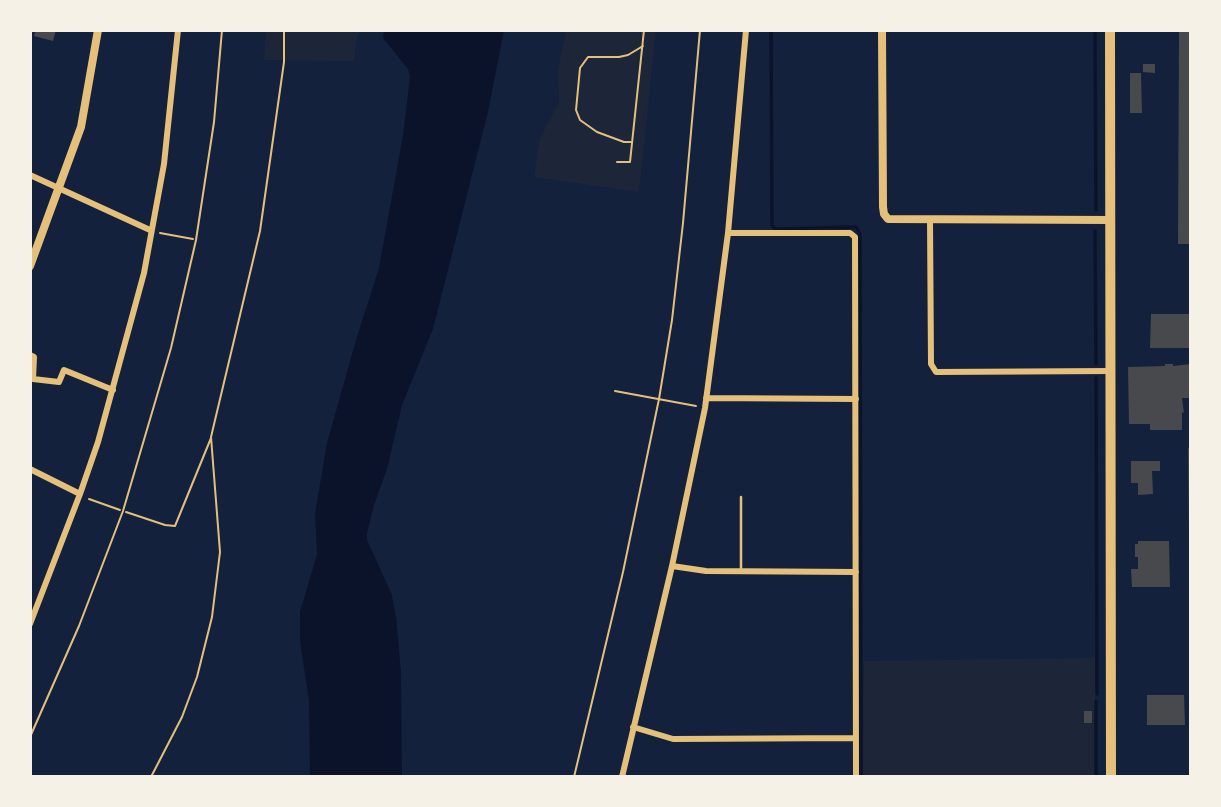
<!DOCTYPE html>
<html>
<head>
<meta charset="utf-8">
<style>
  body { margin:0 }
  #map { position:relative; width:1221px; height:807px; overflow:hidden; background:#14213d; font-family:Overpass,sans-serif }
  canvas { display:block }
  .frame { position:absolute; inset:0; border:32px solid #f6f1e7; pointer-events:none }
</style>
</head>
<body>
<div id="map">
<canvas width="1221" height="807"></canvas>
<div class="frame"></div>
</div>
<script>
const ctx = document.querySelector('canvas').getContext('2d');
ctx.lineJoin = 'round';
function fillPath(path, color) {
  ctx.fillStyle = color;
  ctx.fill(path, 'evenodd');
}
function poly(rows) {
  const path = new Path2D();
  for (const r of rows) {
    path.moveTo(r[0], r[1]);
    for (let i = 2; i < r.length; i += 2) path.lineTo(r[i], r[i + 1]);
  }
  return path;
}
function strokePath(path, color, width, dash) {
  ctx.strokeStyle = color;
  ctx.lineWidth = width;
  ctx.lineCap = dash ? 'butt' : 'round';
  ctx.setLineDash(dash || []);
  ctx.stroke(path);
}
fillPath(poly([
  [266,30,362,30,357,36,354,61,264,60],
  [566,30,656,30,639,192,534,177,540,138,559,102,558,70],
  [1095,658,1095,777,863,777,864,661]
]), '#1d2539');
fillPath(poly([
  [384,30,504,30,488,112,433,329,402,405,387,469,374,505,367,533,367,540,392,595,396,617,401,672,402,777,310,777,309,700,300,642,300,612,317,554,315,513,327,443,356,340,379,268,403,135,410,77,408,69,383,38]
]), '#0b132b');
strokePath(poly([
  [771,30,772,225,775,229,856,227,860,234,861,777],
  [1095,30,1096,210],
  [1095,231,1096,364],
  [1096,378,1097,694],
  [1096,701,1096,777]
]), '#0b132b', 3.5);
fillPath(poly([
  [36,30,56,30,53,41,34,36],
  [1179,30,1191,30,1191,244,1178,244],
  [1143,64,1155,64,1155,73,1143,72],
  [1130,73,1141,73,1142,113,1130,113],
  [1151,314,1191,314,1191,348,1150,348],
  [1165,364,1173,364,1173,366,1191,364,1191,398,1182,398,1184,413,1182,412,1182,430,1150,430,1150,424,1129,424,1128,367,1165,366],
  [1188,448,1191,448,1191,534,1189,534],
  [1131,461,1160,461,1160,471,1152,471,1153,494,1138,495,1138,483,1131,483],
  [1138,541,1169,541,1170,587,1132,587,1131,569,1138,569,1138,557,1135,557,1135,544,1138,544],
  [1147,695,1184,695,1185,725,1147,725],
  [1084,711,1092,711,1092,723,1084,723]
]), '#48494c');
strokePath(poly([
  [632,142,624,142,597,132,580,120,576,110,580,68,588,57,619,57,628,55,643,46],
  [617,162,630,162,644,30],
  [160,233,193,239],
  [615,391,696,406],
  [89,499,120,510],
  [126,512,165,525,175,526,211,438],
  [30,737,79,626,123,511,171,348,196,240,214,122,222,30],
  [151,777,182,717,197,677,212,617,220,552,211,437,260,231,284,62,284,30],
  [574,777,623,572,659,399,672,320,683,223,700,30]
]), '#e5c07b', 2);
strokePath(poly([
  [741,568,741,497]
]), '#e5c07b', 2.5);
strokePath(poly([
  [30,175,150,230],
  [930,220,931,364,936,372,1111,371],
  [728,233,850,233,855,237,856,777],
  [30,355,34,357,33,379,59,382,64,370,113,390],
  [706,398,856,399],
  [30,469,80,494],
  [672,566,706,571,856,572],
  [30,624,80,494,98,442,144,273,164,164,178,30],
  [633,727,673,739,856,738],
  [622,777,672,566,705,408,728,233,746,30]
]), '#e5c07b', 6);
strokePath(poly([
  [882,30,883,207,884,214,888,219,1110,220],
  [30,266,81,127,98,30]
]), '#e5c07b', 8);
strokePath(poly([
  [1110,30,1111,777]
]), '#e5c07b', 10);
</script>
</body>
</html>
